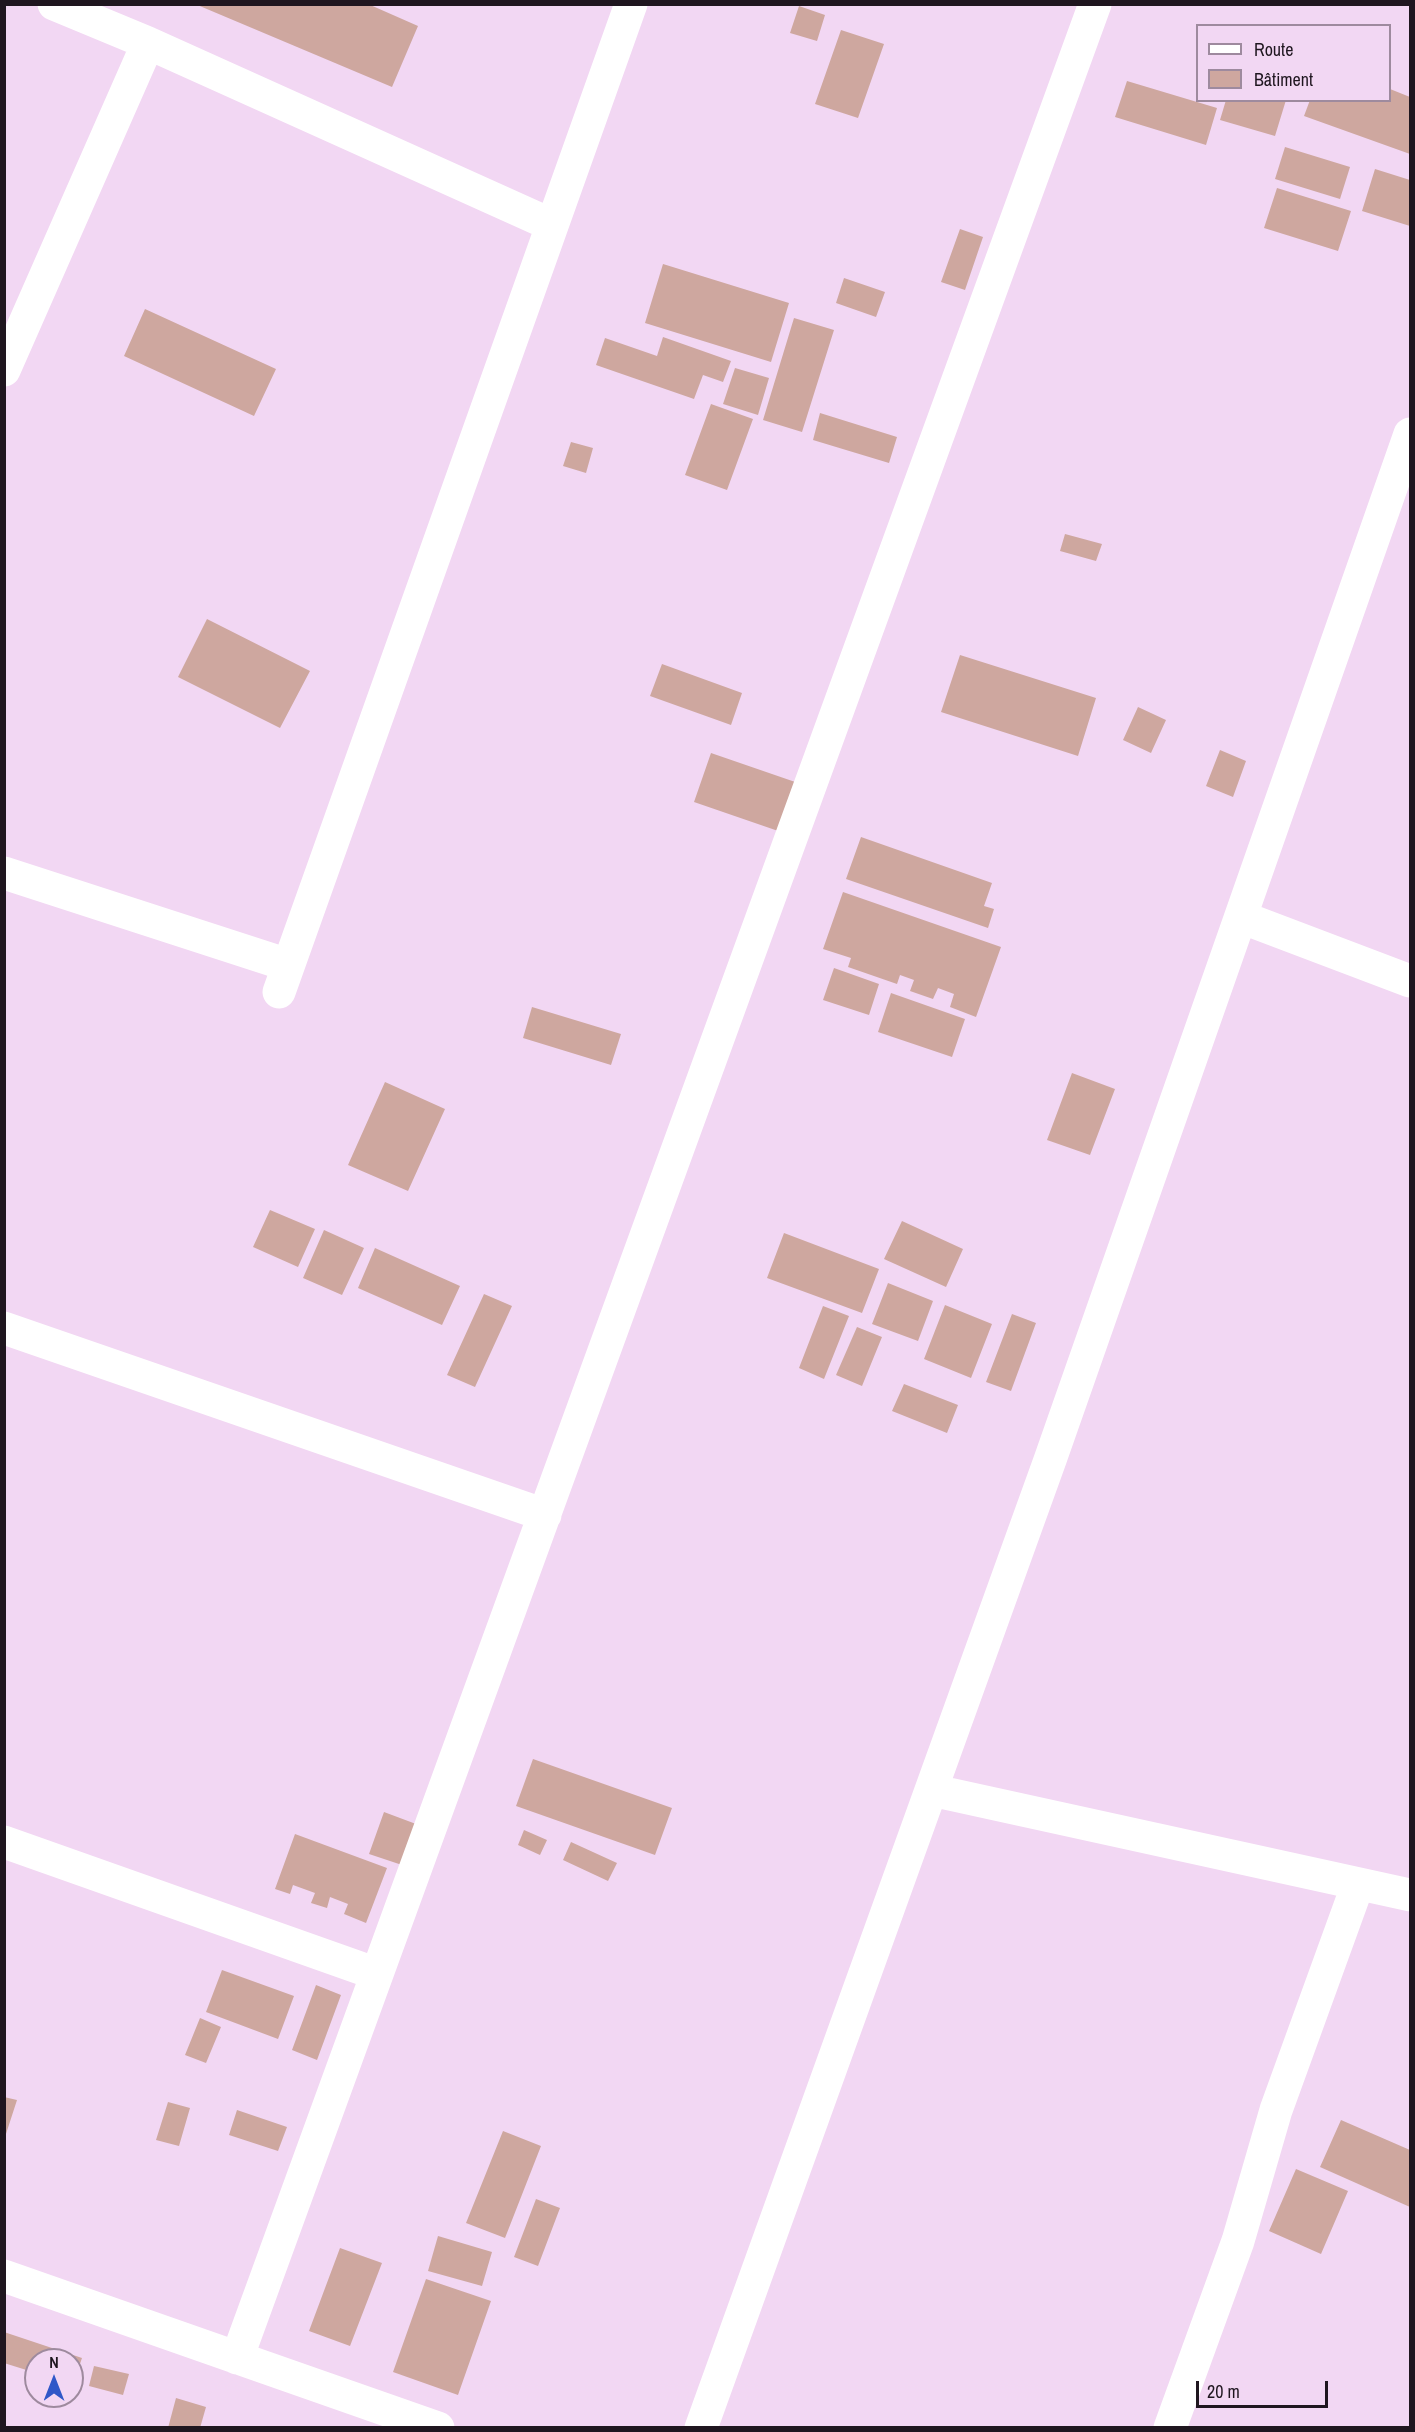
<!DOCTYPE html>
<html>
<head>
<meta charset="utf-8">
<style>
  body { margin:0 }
  #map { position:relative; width:1415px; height:2432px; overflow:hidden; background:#f2d7f3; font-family:"Archivo Narrow",sans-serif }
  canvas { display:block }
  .frame { position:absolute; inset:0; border:6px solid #1f161f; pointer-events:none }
  .legend { position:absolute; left:1196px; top:24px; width:195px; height:78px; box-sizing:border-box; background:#f2d7f3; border:2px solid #9e8a9e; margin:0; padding:8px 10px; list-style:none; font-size:18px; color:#1f161f }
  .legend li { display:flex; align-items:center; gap:12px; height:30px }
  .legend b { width:30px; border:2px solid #9e8a9e }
  .north { position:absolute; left:24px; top:2348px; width:60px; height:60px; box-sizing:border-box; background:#f2d7f3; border:2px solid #9e8a9e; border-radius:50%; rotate:0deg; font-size:16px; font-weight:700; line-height:24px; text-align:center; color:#1f161f }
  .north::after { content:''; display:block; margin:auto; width:21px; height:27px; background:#3058c8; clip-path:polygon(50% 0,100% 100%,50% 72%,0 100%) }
  .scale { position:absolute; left:1196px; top:2381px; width:132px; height:27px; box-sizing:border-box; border:3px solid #1f161f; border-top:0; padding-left:8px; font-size:18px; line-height:21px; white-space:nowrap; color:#1f161f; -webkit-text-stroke:4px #f2d7f3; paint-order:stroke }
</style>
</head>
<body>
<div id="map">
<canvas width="1415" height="2432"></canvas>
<div class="frame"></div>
<ul class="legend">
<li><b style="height:8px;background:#fff"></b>Route</li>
<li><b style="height:16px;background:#cea79f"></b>Bâtiment</li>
</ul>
<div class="north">N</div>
<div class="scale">20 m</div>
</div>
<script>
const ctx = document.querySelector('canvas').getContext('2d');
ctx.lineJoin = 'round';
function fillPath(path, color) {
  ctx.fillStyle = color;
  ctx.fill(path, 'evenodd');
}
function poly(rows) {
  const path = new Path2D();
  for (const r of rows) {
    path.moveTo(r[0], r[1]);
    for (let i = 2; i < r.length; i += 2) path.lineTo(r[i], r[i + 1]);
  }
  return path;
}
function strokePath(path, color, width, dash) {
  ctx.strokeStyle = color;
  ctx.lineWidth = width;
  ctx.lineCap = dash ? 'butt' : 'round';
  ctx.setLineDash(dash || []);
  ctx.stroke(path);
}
fillPath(poly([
  [195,4,368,4,418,26,392,87],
  [799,6,825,15,817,41,790,33],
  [841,30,884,44,858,118,815,104],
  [1127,81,1217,108,1206,145,1115,117],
  [1390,89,1410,97,1410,154,1304,116,1310,100,1390,100],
  [1226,100,1286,100,1275,136,1220,120],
  [1285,147,1350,167,1340,199,1275,179],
  [1375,169,1410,180,1410,226,1362,211],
  [1277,188,1351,211,1338,251,1264,228],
  [960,229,983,237,965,290,941,282],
  [663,264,789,303,771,362,645,323],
  [844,278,885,292,876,317,836,303],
  [145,309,276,369,254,416,124,356],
  [794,318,834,330,802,432,763,420],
  [663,337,731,361,723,382,703,375,694,399,596,365,605,338,657,356],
  [735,368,769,378,758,415,723,404],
  [711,404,753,419,727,490,685,475],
  [820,413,897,437,889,463,813,440],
  [571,442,593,448,586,473,563,466],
  [1065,534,1102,544,1096,561,1060,551],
  [207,619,310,671,280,728,178,677],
  [960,655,1096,698,1078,756,941,712],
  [662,664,742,693,731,725,650,696],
  [1138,707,1166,720,1151,753,1123,740],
  [1220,750,1246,761,1233,797,1206,786],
  [711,753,801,784,784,833,694,802],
  [861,837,992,883,984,906,994,909,988,928,846,879],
  [843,892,1001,947,976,1017,950,1007,954,994,938,988,933,999,910,991,914,980,900,975,897,984,848,967,851,958,823,949],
  [834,968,879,984,869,1015,823,1000],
  [891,993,965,1019,952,1057,878,1032],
  [532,1007,621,1034,611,1065,523,1038],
  [1072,1073,1115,1089,1090,1155,1047,1140],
  [385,1082,445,1109,408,1191,348,1165],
  [270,1210,315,1229,298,1267,253,1247],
  [902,1221,963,1249,946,1287,884,1259],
  [324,1230,364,1248,342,1295,303,1278],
  [784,1233,879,1269,862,1313,767,1278],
  [375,1248,460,1286,442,1325,358,1288],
  [888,1283,933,1301,918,1341,872,1324],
  [484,1294,512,1306,475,1387,447,1375],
  [945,1305,992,1324,971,1378,924,1359],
  [823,1306,849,1316,824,1379,799,1368],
  [1012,1314,1036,1323,1011,1391,986,1382],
  [857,1327,882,1337,862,1386,836,1375],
  [904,1384,958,1405,947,1433,892,1411],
  [533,1759,672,1808,655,1855,516,1806],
  [384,1812,416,1824,402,1865,369,1854],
  [524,1830,547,1840,540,1855,518,1845],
  [295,1834,387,1868,366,1923,344,1914,348,1904,330,1897,327,1908,311,1903,315,1893,293,1885,290,1894,275,1889],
  [571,1842,617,1863,608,1881,563,1860],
  [222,1970,294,1996,278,2039,206,2012],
  [316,1985,341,1995,317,2060,292,2050],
  [200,2018,221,2027,206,2063,185,2055],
  [4,2097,17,2100,5,2137,4,2137],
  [168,2102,190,2108,179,2146,156,2140],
  [237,2110,287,2127,278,2151,229,2135],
  [1341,2120,1410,2150,1410,2207,1320,2167],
  [503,2131,541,2146,505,2238,466,2223],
  [1296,2169,1348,2191,1321,2254,1269,2231],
  [536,2199,560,2208,538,2266,514,2257],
  [438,2236,492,2252,482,2286,428,2271],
  [340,2248,382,2263,350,2346,309,2331],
  [426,2279,491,2301,458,2395,393,2372],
  [4,2332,82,2358,72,2387,72,2360,36,2360,36,2373,4,2363],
  [94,2366,129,2374,123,2395,89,2386],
  [176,2398,206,2407,200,2428,168,2428]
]), '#cea79f');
strokePath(poly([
  [54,4,148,43,552,225],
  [4,370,148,43],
  [4,873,288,965],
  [1241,917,1410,981],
  [279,992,631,4],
  [4,1328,545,1515],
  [931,1790,1410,1895],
  [4,1842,377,1974],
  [4,2276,438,2428],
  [237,2358,1095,4],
  [701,2428,1050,1460,1410,434],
  [1170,2428,1238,2241,1276,2110,1358,1884]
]), '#fff', 33);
</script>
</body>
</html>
